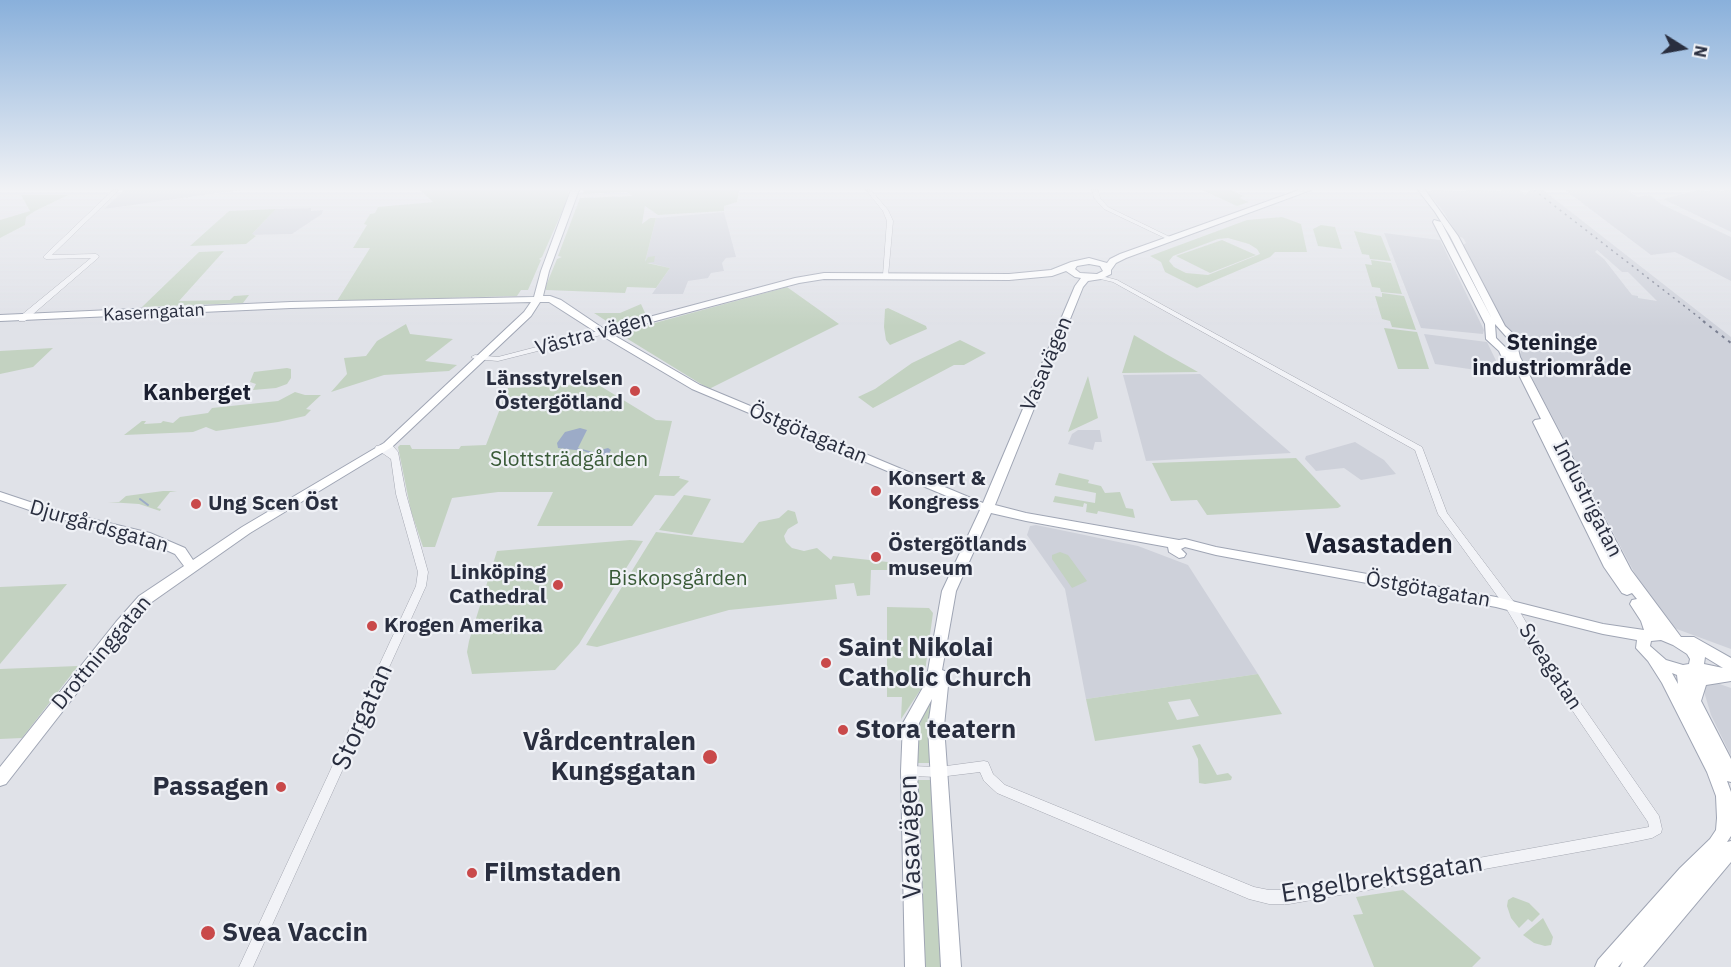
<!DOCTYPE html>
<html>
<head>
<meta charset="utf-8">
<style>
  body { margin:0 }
  #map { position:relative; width:1731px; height:967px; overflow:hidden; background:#e0e2e8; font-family:"IBM Plex Sans",sans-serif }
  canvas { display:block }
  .north { position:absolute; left:1653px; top:18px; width:60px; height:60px; -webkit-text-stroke:4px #eff1f6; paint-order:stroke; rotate:101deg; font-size:16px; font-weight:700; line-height:24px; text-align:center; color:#292e3f }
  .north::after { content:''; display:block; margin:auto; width:21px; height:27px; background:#292e3f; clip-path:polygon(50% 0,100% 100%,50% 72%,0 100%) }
</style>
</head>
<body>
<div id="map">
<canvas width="1731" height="967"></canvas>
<div class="north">N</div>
</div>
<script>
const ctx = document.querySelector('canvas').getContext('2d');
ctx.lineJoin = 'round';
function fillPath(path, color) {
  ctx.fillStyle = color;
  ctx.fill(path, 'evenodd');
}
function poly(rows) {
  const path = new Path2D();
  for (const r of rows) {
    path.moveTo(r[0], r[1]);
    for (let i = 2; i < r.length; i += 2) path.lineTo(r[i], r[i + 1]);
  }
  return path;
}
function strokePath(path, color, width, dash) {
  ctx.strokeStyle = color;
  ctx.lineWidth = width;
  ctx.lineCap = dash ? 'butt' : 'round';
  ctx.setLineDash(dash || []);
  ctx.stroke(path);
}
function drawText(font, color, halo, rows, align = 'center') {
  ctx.font = font + ' "IBM Plex Sans",sans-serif';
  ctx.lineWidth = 4.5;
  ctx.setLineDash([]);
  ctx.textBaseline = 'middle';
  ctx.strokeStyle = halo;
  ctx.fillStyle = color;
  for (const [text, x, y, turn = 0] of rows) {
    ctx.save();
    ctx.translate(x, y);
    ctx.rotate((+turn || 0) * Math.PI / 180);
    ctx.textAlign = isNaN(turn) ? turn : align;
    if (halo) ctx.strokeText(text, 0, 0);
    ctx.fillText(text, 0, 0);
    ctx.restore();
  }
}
fillPath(poly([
  [124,190,240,190,104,209],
  [1519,190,1525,195,1531,190,1543,190,1731,337,1731,649,1674,628,1645,593,1520,355,1522,347,1533,346,1530,340,1516,335,1506,328,1463,245,1466,243,1463,238,1458,236,1443,211,1426,191],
  [1597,250,1622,272,1628,272,1657,301,1638,298,1638,296,1632,295,1604,259,1595,252],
  [1628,190,1637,197,1650,195,1661,204,1731,237,1731,281,1675,252,1651,255,1565,190],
  [1694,191,1731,190,1731,232,1663,199],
  [311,208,311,211,323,210,322,214,292,234,251,235,276,209],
  [724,212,736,257,726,258,722,263,724,271,711,273,708,278,688,281,683,294,652,294,670,268,645,262,656,218],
  [1384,233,1440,240,1484,330,1483,334,1421,328],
  [1424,334,1487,342,1500,369,1482,367,1483,371,1435,364],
  [1200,374,1291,453,1146,461,1123,375],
  [1078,430,1100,430,1102,442,1095,442,1093,450,1068,444,1072,434],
  [1355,442,1384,460,1396,474,1361,480,1344,468,1316,471,1305,459,1306,456],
  [1036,525,1138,546,1188,565,1258,674,1086,699,1065,589,1027,535,1030,526],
  [1714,682,1731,688,1731,756,1711,715,1705,695,1703,686]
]), '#ced1da');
fillPath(poly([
  [420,190,568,190,569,196,542,257,539,259,541,260,528,290,521,290,517,296,337,301,370,248,353,248,367,225,364,224,370,214,375,213,378,207,433,202],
  [584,190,741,190,739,191,737,202,724,206,724,211,658,215,645,206,642,224,650,218,656,218,645,262,648,257,655,256,654,262,647,263,670,268,656,288,627,287,625,293,546,290,545,288,557,259,562,257,558,256,580,198,632,196,627,192,583,194],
  [1231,190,1244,196,1239,198,1249,202,1237,206,1202,190],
  [21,195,68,195,35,211,26,217,25,225,0,238,0,220,30,211],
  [276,209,252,234,256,236,246,244,190,246,229,211],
  [1282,217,1301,224,1307,252,1275,252,1270,257,1197,288,1165,272,1161,262,1150,256,1247,220],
  [1228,238,1249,244,1257,249,1260,254,1208,275,1186,273,1174,267,1169,261,1173,256,1218,239],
  [1321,225,1335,227,1342,249,1318,246,1313,229],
  [1354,231,1381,236,1391,261,1370,259,1369,255,1362,254],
  [1222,240,1256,255,1210,273,1176,256],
  [224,251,179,301,230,300,234,296,249,295,243,303,142,307,199,252],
  [1371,260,1391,263,1402,294,1381,292,1380,288,1372,287,1365,264,1372,265],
  [787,287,839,324,709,389,618,333],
  [1382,293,1404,296,1416,330,1392,327,1390,321,1382,319,1375,296,1382,297],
  [641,304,646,315,611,324,594,313,620,313],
  [888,308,926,326,927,329,890,345,886,340,884,327,885,309],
  [406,324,410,334,453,339,425,361,457,365,449,371,384,375,331,392,347,374,344,358,366,356,377,341],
  [1384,328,1417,332,1429,369,1398,369],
  [1134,335,1166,354,1198,372,1122,373],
  [960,340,986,353,964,365,954,365,873,408,858,397,875,389,912,363],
  [53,348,33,367,0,374,0,351],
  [287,368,291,369,291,378,287,384,276,388,253,390,256,384,250,382,254,372],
  [1088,376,1098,418,1068,432],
  [597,384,656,420,672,421,659,476,680,476,679,478,689,481,674,496,655,495,632,526,537,526,553,492,498,492,452,498,435,547,423,547,411,511,398,447,400,445,410,445,412,449,459,449,461,446,486,445,508,388],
  [295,392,305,395,321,395,306,409,311,410,305,416,278,422,216,431,206,427,193,432,124,435,142,421,146,421,144,424,161,423,163,421,173,423,180,417,208,413,212,408,278,401],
  [1296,458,1341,506,1338,508,1207,515,1197,500,1171,501,1152,463],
  [1059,473,1089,480,1088,483,1101,486,1105,493,1120,492,1126,508,1133,509,1135,518,1098,511,1097,514,1086,512,1087,504,1084,503,1083,507,1053,502,1055,496,1095,503,1096,493,1055,485],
  [163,491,177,491,170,492,157,508,161,509,160,511,139,504,108,502,119,502,126,496],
  [684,495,711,499,692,535,659,530],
  [788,510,795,512,798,523,788,529,784,536,786,542,792,548,804,551,817,548,831,560,833,556,897,563,897,570,871,570,870,595,857,596,854,583,835,585,837,599,729,610,597,647,586,645,656,532,743,543,759,522,779,518],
  [630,540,643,541,579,644,555,670,472,674,467,652,469,641,497,551],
  [1060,552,1068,555,1087,581,1072,588,1052,559,1052,555],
  [67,584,0,664,0,587],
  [887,607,929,608,933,613,923,686,901,719,902,697,887,697],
  [78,666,22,738,0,739,0,669],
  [1258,674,1282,714,1095,741,1086,699],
  [1190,699,1199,716,1177,720,1168,702],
  [933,690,936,763,912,763,912,730],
  [1200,744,1217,775,1228,773,1232,777,1231,780,1205,784,1199,783,1198,759,1192,746],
  [913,780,936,780,946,967,919,967],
  [1403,890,1416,901,1481,958,1472,967,1374,967,1353,915,1363,914,1356,897],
  [1513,897,1529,903,1540,914,1532,922,1528,919,1519,928,1511,918,1507,906,1508,900],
  [1543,918,1553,937,1551,945,1545,946,1534,943,1523,935]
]), '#c3d2c1');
fillPath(poly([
  [580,428,587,430,578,448,593,452,608,448,611,450,608,455,599,458,584,451,558,448,557,443,565,432]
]), '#9cabc7');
strokePath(poly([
  [140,499,148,505]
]), '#9cabc7', 2);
const minor = poly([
  [113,190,119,190,52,255,96,254,99,256,98,258,25,321,19,321,19,317,91,258,46,259,43,257,113,190],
  [866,190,871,190,888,210,893,221,888,276,886,277,883,275,887,221,883,211,866,190],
  [1092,190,1098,190,1100,198,1108,207,1174,239,1169,240,1104,209,1094,198,1092,190],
  [1098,275,1117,280,1422,447,1447,513,1514,602,1536,639,1659,816,1662,829,1661,833,1652,838,1628,843,1385,887,1289,904,1269,904,1249,899,997,793,984,781,980,772,939,777,909,776,905,775,903,771,905,767,909,766,939,767,984,761,988,762,993,774,1005,785,1254,887,1269,890,1289,890,1385,875,1649,827,1648,822,1528,645,1506,608,1438,514,1415,450,1113,282,1096,278,1095,277,1098,275],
  [602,330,605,330,605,334,498,361,475,359,471,357,475,355,498,357,602,330],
  [389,444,392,445,398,452,406,494,428,572,426,586,253,967,239,967,416,586,418,572,396,494,391,459,375,448,376,446,389,444]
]);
const major = poly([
  [571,190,579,190,549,271,543,296,550,296,561,300,604,329,795,278,824,273,1009,274,1051,270,1071,262,1089,258,1107,263,1110,259,1120,254,1299,190,1311,190,1126,258,1116,263,1111,270,1111,274,1101,279,1088,281,1083,287,995,505,1026,513,1179,540,1185,539,1216,547,1496,597,1603,624,1644,630,1641,621,1630,604,1632,600,1637,599,1632,593,1627,595,1622,593,1604,567,1533,422,1535,420,1541,419,1515,367,1507,368,1499,351,1486,339,1485,324,1433,222,1434,220,1441,222,1492,319,1450,236,1435,212,1418,190,1425,190,1458,236,1505,326,1521,341,1518,349,1520,357,1631,570,1681,637,1694,637,1731,658,1731,681,1706,685,1701,701,1731,759,1731,782,1727,781,1731,792,1731,836,1727,842,1731,841,1731,862,1643,967,1620,967,1623,961,1618,967,1595,967,1598,960,1680,868,1710,839,1716,830,1717,818,1716,796,1707,772,1662,683,1648,661,1636,648,1637,640,1603,634,1496,607,1216,555,1185,547,1181,549,1186,554,1184,557,1179,558,1169,552,1168,547,1026,521,991,513,956,591,942,670,947,672,949,676,944,726,961,967,941,967,928,726,932,699,919,723,917,771,925,967,905,967,901,771,903,723,926,682,942,591,980,510,692,389,599,334,549,302,540,302,531,316,392,447,250,533,149,604,126,630,6,784,0,786,0,767,116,622,139,596,184,566,175,554,141,539,44,515,0,500,0,492,51,509,150,533,185,548,193,560,242,527,384,443,524,312,531,302,291,308,0,321,0,315,291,302,534,297,541,271,571,190],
  [1089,264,1100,266,1103,271,1097,274,1080,273,1075,269,1077,266,1089,264],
  [1066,271,1075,277,1081,278,1075,286,983,503,700,385,610,333,799,283,824,279,1009,280,1052,276,1066,271],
  [1495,324,1511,342,1509,351,1496,338,1495,324],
  [1661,640,1673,645,1687,654,1690,659,1689,664,1683,665,1666,660,1650,646,1651,641,1661,640],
  [1705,657,1723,668,1704,664,1705,657],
  [1672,673,1677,675,1678,684,1673,675,1672,673]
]);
strokePath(minor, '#a5a8b2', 1);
strokePath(major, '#9fa5b4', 2);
fillPath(minor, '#f2f3f7');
fillPath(major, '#fff');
strokePath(poly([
  [1534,190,1705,322]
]), '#7a7f91', 1.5, [2, 4.5]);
strokePath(poly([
  [1703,321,1731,343]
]), '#7a7f91', 2, [3, 5]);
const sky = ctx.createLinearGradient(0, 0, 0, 326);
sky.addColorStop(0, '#89b0db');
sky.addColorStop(0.58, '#f1f2f5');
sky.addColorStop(1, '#f1f2f500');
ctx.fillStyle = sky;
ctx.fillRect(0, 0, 1731, 326);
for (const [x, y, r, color] of [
  [635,391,6,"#c9494a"],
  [876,491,6,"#c9494a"],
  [196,504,6,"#c9494a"],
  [876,557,6,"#c9494a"],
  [558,585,6,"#c9494a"],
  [372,626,6,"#c9494a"],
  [826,663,6,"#c9494a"],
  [843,730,6,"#c9494a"],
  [710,757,8,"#c9494a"],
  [281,787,6,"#c9494a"],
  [472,873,6,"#c9494a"],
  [208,933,8,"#c9494a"]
]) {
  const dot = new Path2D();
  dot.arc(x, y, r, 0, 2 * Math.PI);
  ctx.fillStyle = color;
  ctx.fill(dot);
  strokePath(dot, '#eff1f6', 2);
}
drawText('18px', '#292e3f', '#eff1f6', [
  ["Kaserngatan",154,313,-3]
]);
drawText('21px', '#292e3f', '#eff1f6', [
  ["Västra vägen",594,334,-15],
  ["Vasavägen",1047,364,-67],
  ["Östgötagatan",808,434,23],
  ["Industrigatan",1587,499,63],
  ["Djurgårdsgatan",99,527,16],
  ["Östgötagatan",1428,590,10],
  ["Drottninggatan",102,653,-50],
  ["Sveagatan",1550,667,57]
]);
drawText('bold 21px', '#292e3f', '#eff1f6', [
  ["Länsstyrelsen",623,379,"right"],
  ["Östergötland",623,403,"right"],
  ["Konsert &",888,479],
  ["Kongress",888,503],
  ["Ung Scen Öst",208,504],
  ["Östergötlands",888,545],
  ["museum",888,569],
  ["Linköping",546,573,"right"],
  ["Cathedral",546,597,"right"],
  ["Krogen Amerika",384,626]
], 'left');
drawText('21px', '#395a37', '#eff1f6', [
  ["Slottsträdgården",569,460],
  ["Biskopsgården",678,579]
]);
drawText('bold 22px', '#1b1f30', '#eff1f6', [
  ["Steninge",1552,344],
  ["industriområde",1552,369],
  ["Kanberget",197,394]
]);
drawText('bold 26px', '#292e3f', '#eff1f6', [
  ["Saint Nikolai",838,648],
  ["Catholic Church",838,678],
  ["Stora teatern",855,730],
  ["Vårdcentralen",696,742,"right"],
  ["Kungsgatan",696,772,"right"],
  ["Passagen",269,787,"right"],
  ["Filmstaden",484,873],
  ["Svea Vaccin",222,933]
], 'left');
drawText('26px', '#292e3f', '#eff1f6', [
  ["Storgatan",363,717,-66],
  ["Vasavägen",911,837,-92],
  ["Engelbrektsgatan",1382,879,-9]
]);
drawText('bold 27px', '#1b1f30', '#eff1f6', [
  ["Vasastaden",1379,545]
]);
</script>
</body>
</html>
